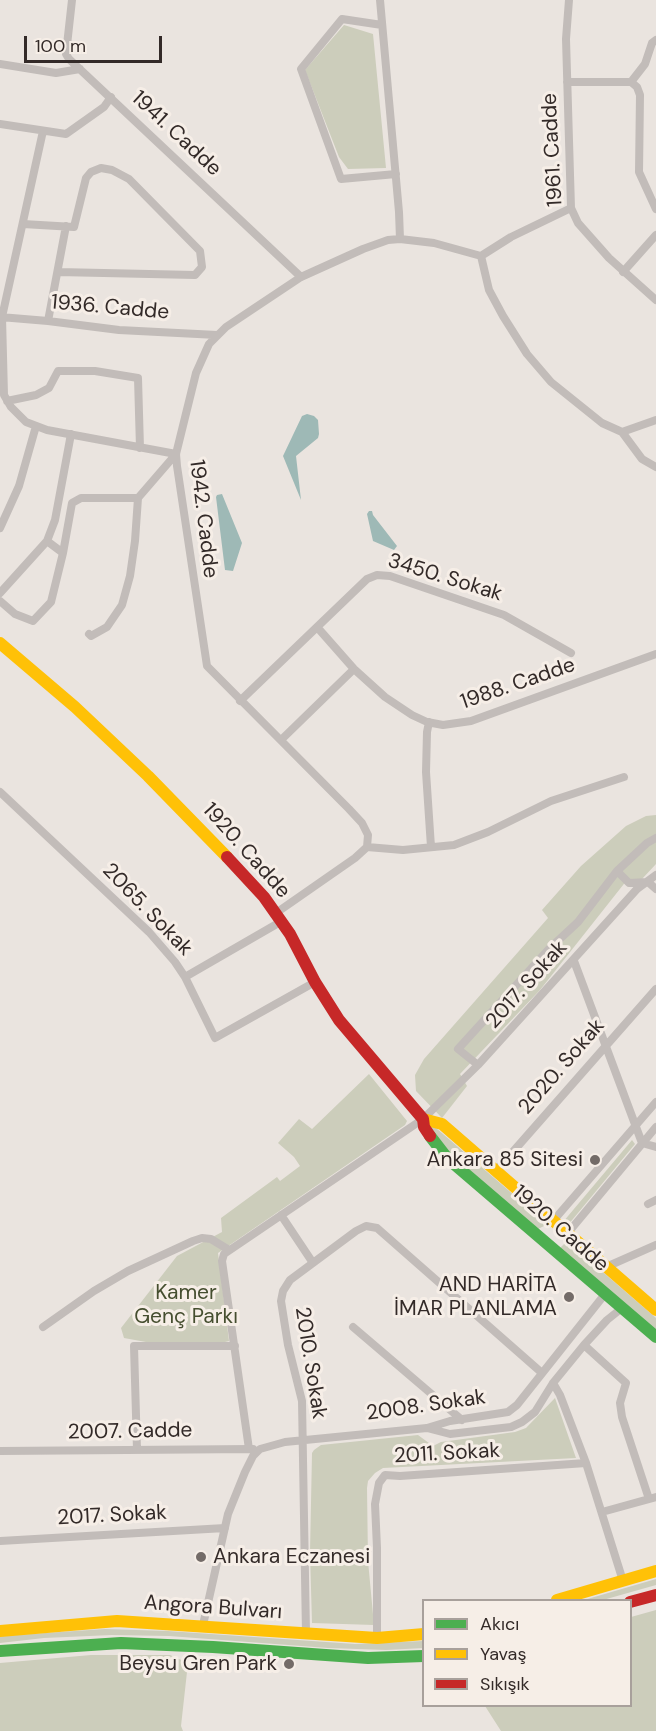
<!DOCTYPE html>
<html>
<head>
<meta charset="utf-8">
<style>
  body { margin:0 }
  #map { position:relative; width:656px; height:1731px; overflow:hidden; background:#eae4df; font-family:"DM Sans",sans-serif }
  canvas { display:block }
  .legend { position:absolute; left:422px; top:1599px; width:210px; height:108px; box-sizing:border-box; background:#f6eee7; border:2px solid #a8a09b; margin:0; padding:8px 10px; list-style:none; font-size:18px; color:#332a28 }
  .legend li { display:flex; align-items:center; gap:12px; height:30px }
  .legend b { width:30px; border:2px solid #a8a09b }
  .scale { position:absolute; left:24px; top:36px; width:138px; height:27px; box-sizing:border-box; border:3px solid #332a28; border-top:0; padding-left:8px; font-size:18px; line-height:21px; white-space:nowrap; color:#332a28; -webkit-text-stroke:4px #f6eee7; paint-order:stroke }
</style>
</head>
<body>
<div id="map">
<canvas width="656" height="1731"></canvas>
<ul class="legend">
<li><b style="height:8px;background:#4caf50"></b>Akıcı</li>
<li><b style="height:8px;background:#ffc107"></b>Yavaş</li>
<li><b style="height:8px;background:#c62828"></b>Sıkışık</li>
</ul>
<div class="scale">100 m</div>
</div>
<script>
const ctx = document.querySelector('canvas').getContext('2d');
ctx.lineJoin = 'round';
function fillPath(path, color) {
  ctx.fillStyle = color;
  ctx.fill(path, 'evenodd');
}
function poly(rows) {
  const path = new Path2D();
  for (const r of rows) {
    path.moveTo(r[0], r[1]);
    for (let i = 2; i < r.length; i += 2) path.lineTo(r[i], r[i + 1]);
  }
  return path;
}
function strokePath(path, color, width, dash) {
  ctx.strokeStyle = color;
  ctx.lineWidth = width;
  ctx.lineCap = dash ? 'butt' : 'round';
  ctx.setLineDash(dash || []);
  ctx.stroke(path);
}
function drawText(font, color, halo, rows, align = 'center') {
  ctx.font = font + ' "DM Sans",sans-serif';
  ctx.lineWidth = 6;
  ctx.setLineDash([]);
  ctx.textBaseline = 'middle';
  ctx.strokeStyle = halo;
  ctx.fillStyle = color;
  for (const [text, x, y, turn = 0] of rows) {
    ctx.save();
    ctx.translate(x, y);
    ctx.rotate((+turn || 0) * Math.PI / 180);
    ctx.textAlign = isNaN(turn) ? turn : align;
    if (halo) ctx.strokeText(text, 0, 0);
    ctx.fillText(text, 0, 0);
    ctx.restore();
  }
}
fillPath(poly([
  [344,25,373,34,386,168,348,169,339,157,305,70],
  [656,815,656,864,642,879,627,880,540,990,460,1074,467,1086,442,1118,416,1091,415,1075,424,1059,548,918,542,910,581,866,626,826,646,816],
  [369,1074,407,1121,405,1125,218,1253,229,1341,221,1343,146,1342,124,1338,121,1328,177,1256,222,1232,221,1218,277,1177,280,1181,300,1166,294,1157,278,1143,299,1119,312,1129],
  [429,1126,436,1128,543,1220,544,1226,538,1229,449,1154],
  [632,1140,635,1144,568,1225,563,1222],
  [567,1241,656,1318,656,1331,561,1249,561,1247],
  [555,1398,576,1458,383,1468,375,1473,368,1481,367,1488,368,1561,374,1625,312,1623,310,1553,312,1453,314,1450,321,1445,418,1435,433,1446,441,1442,515,1432,526,1428],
  [656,1579,656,1585,603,1600,584,1600],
  [656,1610,656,1731,501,1731,485,1706,630,1706,631,1617],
  [105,1629,168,1631,355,1644,423,1641,424,1648,386,1650,328,1648,169,1636,112,1635,44,1638,0,1643,0,1636],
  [91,1655,170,1655,188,1663,181,1726,183,1731,0,1731,0,1663]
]), '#cccdbb');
fillPath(poly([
  [307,414,314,416,318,420,319,434,318,438,296,456,301,500,283,456,302,416],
  [222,494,242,543,233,571,225,570,216,497,217,495],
  [369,511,372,511,373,515,397,546,394,550,373,541,367,514]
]), '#9eb9b6');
strokePath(poly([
  [72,0,66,54,69,59,301,277],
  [380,0,399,212,400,239],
  [569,0,566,39,571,208,578,223,609,258,656,300],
  [382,25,342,19,301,69,341,179,396,174],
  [0,64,56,73,80,69],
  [567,82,631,82,637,87,640,95,639,172,656,209],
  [631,82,645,64,652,43,656,40],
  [0,124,66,134,104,107,111,97],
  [43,131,2,317,4,395,11,407,26,422,47,430,176,454],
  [23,224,74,227,86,178,91,172,101,168,112,170,129,179,200,251,202,267,195,275,58,272],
  [481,256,489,290,503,316,527,354,551,382,602,423,622,432,656,420],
  [481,256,511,237,571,208],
  [623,272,656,235],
  [0,317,48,321,119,330,217,335],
  [48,321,66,226],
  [7,401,36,395,49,388,58,371,95,371,138,378,140,448],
  [622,432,642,459,656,467],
  [0,528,19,486,36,426],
  [47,541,63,553,72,503,81,498,138,498,176,454],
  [0,593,47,541,55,520,71,434],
  [0,601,15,614,33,621,51,602,63,553],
  [317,627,354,669,385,697,412,715,427,722,443,725,471,721,656,654],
  [89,634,91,636,107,627,122,605,130,576,135,541,138,498],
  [240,701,367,579,377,575,390,576,504,615,571,653],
  [429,722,427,732,426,772,431,847],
  [281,740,354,669],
  [0,792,149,932,175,962,185,977,282,921],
  [367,847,403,850,454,845,488,832,551,801,624,777],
  [617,871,629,883,648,882,656,889],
  [276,913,355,858,367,847,368,835,362,823,349,809,207,666,177,466,176,454,196,373,209,344,226,327,301,277,363,249,388,240,400,239,434,243,481,256],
  [574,961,642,1143,656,1147],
  [185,977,215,1038,315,982],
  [478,1065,458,1049,549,949,578,922,617,871,647,843,656,838],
  [496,1171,656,989],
  [648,1204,656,1200],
  [281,1215,313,1263],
  [553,1221,656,1102],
  [567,1234,656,1127],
  [606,1267,656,1245],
  [43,1327,94,1291,128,1271,193,1241,202,1238,211,1239,229,1250],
  [353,1327,462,1420],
  [584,1345,626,1383,620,1403,622,1417,649,1499],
  [553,1383,560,1395,586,1463,623,1581],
  [427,1428,450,1434,511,1427,522,1422,535,1412,553,1383,584,1345,607,1320,622,1308],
  [249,1449,222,1261,224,1254,423,1119,478,1065,637,889,656,875],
  [137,1450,134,1346,235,1346],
  [0,1451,253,1449],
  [602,1512,656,1497],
  [0,1541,225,1528],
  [203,1625,228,1514,245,1472,253,1456,260,1449,285,1442,427,1428,450,1421,508,1412,517,1405,605,1294],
  [306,1634,302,1401,288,1345,281,1301,283,1291,290,1280,356,1231,366,1226,377,1228,542,1373],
  [377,1638,377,1548,375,1504,379,1483,385,1475,400,1476,586,1463]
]), '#c2bcb9', 8);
strokePath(poly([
  [430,1136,447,1158,656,1337],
  [0,1651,121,1643,213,1647,368,1658,424,1656]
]), '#4caf50', 12);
strokePath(poly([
  [0,643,75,707,148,776,227,857],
  [423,1119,442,1124,656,1310],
  [557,1600,656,1571],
  [0,1631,117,1621,377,1638,424,1634]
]), '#ffc107', 12);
strokePath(poly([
  [227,857,264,897,290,934,315,982,339,1020,423,1119,424,1127,430,1136],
  [630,1602,656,1595]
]), '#c62828', 12);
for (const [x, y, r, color] of [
  [595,1160,6,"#736b68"],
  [569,1297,6,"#736b68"],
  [201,1557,6,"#736b68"],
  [289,1664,6,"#736b68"]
]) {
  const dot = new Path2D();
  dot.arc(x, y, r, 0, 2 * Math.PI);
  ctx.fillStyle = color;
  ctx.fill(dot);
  strokePath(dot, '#f6eee7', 2);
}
drawText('21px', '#332a28', '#f6eee7', [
  ["1941. Cadde",176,134,43],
  ["1961. Cadde",553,150,-93],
  ["1936. Cadde",110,308,5],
  ["1942. Cadde",203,519,83],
  ["3450. Sokak",445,578,17],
  ["1988. Cadde",518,684,-19],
  ["1920. Cadde",246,851,48],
  ["2065. Sokak",147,910,46],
  ["2017. Sokak",527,985,-48],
  ["2020. Sokak",562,1067,-49],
  ["1920. Cadde",560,1229,41],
  ["2010. Sokak",310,1363,81],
  ["2008. Sokak",426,1406,-8],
  ["2007. Cadde",130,1432,-1],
  ["2011. Sokak",447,1454,-3],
  ["2017. Sokak",112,1516,-3],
  ["Angora Bulvarı",213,1608,4]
]);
drawText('21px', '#332a28', '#f6eee7', [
  ["Ankara 85 Sitesi",583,1160],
  ["AND HARİTA",557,1285],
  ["İMAR PLANLAMA",557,1309],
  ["Ankara Eczanesi",213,1557,"left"],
  ["Beysu Gren Park",277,1664]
], 'right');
drawText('21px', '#454e2f', '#f6eee7', [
  ["Kamer",186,1293],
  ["Genç Parkı",186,1317]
]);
</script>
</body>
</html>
